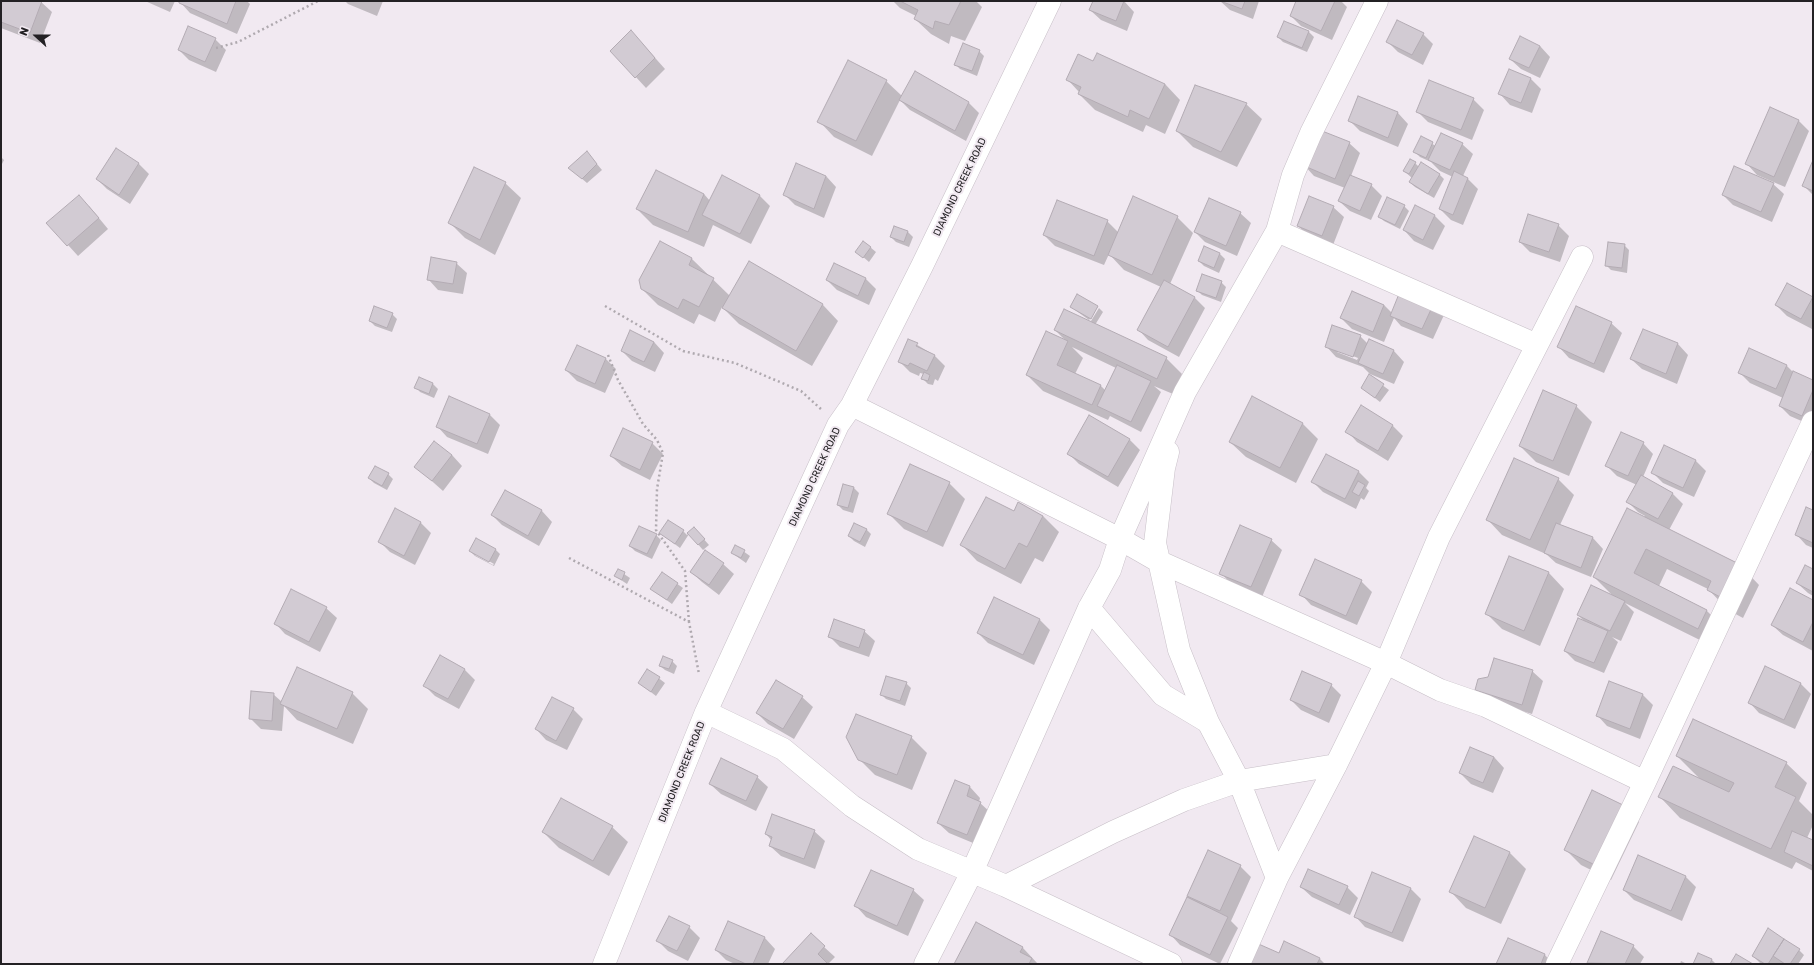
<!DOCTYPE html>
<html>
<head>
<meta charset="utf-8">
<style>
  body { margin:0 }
  #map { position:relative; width:1814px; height:965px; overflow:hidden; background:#f1e9f1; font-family:Rubik,sans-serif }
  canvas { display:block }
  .frame { position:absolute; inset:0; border:2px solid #232124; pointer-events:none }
  .north { position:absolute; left:16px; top:16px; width:40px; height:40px; -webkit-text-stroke:3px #f1e9f1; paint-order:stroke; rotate:291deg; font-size:11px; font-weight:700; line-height:16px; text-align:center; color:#232124 }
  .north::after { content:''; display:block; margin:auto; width:14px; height:18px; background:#232124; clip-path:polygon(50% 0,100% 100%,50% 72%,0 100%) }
</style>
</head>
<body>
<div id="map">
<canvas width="1814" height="965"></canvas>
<div class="frame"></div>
<div class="north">N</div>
</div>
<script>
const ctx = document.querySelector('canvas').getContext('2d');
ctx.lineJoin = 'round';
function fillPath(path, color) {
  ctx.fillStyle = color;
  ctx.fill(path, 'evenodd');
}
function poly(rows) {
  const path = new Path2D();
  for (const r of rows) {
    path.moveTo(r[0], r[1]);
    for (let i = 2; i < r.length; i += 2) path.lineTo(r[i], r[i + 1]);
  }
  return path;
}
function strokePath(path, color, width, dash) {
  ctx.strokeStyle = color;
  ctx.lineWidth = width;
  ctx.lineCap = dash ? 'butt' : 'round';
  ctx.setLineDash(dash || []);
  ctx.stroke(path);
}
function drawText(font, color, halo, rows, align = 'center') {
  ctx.font = font + ' Rubik,sans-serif';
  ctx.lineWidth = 4;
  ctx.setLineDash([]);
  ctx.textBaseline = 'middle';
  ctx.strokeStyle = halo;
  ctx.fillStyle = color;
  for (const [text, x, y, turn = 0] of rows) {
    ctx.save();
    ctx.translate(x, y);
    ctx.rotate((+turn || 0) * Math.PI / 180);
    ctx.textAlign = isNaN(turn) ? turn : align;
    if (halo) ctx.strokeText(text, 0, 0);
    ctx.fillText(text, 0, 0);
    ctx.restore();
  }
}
fillPath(poly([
  [1,1,40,1,52,12,40,43,1,28],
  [145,1,175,1,170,12],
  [181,1,247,1,250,4,237,34,190,13,180,2],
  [345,1,383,1,377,16,348,4],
  [893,1,976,1,982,7,965,41,951,36,949,44,931,34,915,19,916,16,900,8],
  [1094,1,1124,1,1134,12,1127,31,1101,20,1090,10],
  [1220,1,1259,1,1253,19,1230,10],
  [1298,1,1341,1,1347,7,1332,40,1301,26,1291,16],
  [1284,22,1309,32,1314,37,1307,52,1283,42,1278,37],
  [1423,34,1433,44,1423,65,1398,52,1388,42],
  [215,39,226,50,216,72,189,60,179,50],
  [641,42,665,69,646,88,612,51],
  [1540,46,1550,57,1540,78,1521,69,1510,59],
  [979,51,984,56,977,76,960,69,955,64],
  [1094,62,1165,84,1180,100,1165,134,1146,125,1143,132,1095,110,1079,94,1079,92,1068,80],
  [1531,79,1541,89,1532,113,1510,105,1500,94],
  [886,81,902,96,969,103,979,113,966,141,910,110,900,100,872,156,834,137,819,121],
  [1359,97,1398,113,1408,124,1398,147,1360,131,1349,120],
  [1473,99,1484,110,1472,140,1428,122,1417,111],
  [1246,104,1262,119,1237,167,1193,147,1177,131],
  [1798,120,1809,131,1785,187,1757,175,1747,164],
  [1421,138,1436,146,1462,144,1473,154,1463,176,1468,179,1478,189,1463,225,1451,220,1440,209,1453,177,1440,171,1431,162,1420,157,1415,152],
  [1349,143,1360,153,1351,176,1371,185,1382,196,1371,220,1350,211,1339,201,1345,188,1314,176,1304,165],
  [116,149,139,164,149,174,130,204,107,189,97,179],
  [1,157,4,160,1,166],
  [592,158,602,170,587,183,575,173],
  [1813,162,1813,195,1804,186],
  [1415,163,1419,167,1439,174,1444,179,1434,198,1415,187,1410,182,1412,178,1404,171],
  [826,176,836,187,824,218,795,205,784,194],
  [505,183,521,198,495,255,465,238,450,223],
  [1772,183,1784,194,1772,222,1733,205,1723,195],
  [704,194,710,201,760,196,770,206,751,244,713,225,704,247,653,225,637,209],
  [89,206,108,229,78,256,68,245],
  [1404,206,1409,211,1400,229,1384,221,1379,216],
  [1416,206,1435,216,1445,226,1433,250,1414,241,1404,230],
  [1333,207,1344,217,1333,245,1309,236,1298,226],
  [1240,213,1251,223,1237,256,1205,242,1195,232],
  [1177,217,1193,233,1170,284,1195,298,1205,308,1179,357,1148,340,1138,329,1161,287,1124,270,1109,254,1104,265,1055,246,1044,235,1107,221,1118,232],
  [1558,225,1569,236,1560,262,1530,252,1520,242],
  [908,232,913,237,909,247,896,242,891,237],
  [660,242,692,259,730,296,750,262,823,305,838,321,812,366,739,324,722,307,715,322,699,314,694,324,658,305,642,289],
  [864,242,876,252,869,262,862,256],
  [1624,245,1629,250,1627,273,1611,270,1606,265],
  [1205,248,1220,254,1225,259,1219,273,1204,266,1199,261],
  [456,263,467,273,463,294,438,290,428,279],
  [834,264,866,279,876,289,869,305,837,290,827,280],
  [1221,282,1226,287,1221,302,1202,295,1197,290],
  [1402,290,1444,315,1433,339,1401,326,1394,318,1384,342,1352,329,1341,318,1352,292,1384,305,1392,313],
  [1078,296,1098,307,1089,320,1071,307],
  [1812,298,1813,326,1812,329,1787,316,1776,305],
  [1099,308,1103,312,1095,325,1166,358,1182,374,1173,394,1154,386,1161,392,1141,432,1110,416,1108,420,1043,391,1027,375,1066,341,1055,330,1092,323,1091,321],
  [1072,347,1116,368,1105,390,1101,386,1075,374,1083,358],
  [392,314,397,319,392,332,375,326,370,321],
  [1611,323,1622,333,1604,373,1569,358,1559,347],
  [1643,330,1678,344,1688,355,1677,384,1642,369,1631,359],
  [630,332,654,342,664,353,655,372,632,361,622,351],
  [1360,336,1368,344,1370,340,1394,351,1404,362,1394,384,1370,374,1363,367,1336,357,1326,346],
  [1337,350,1358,358,1357,360,1337,352],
  [909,340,934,355,945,366,938,381,935,379,933,385,928,384,923,379,924,374,920,373,919,376,910,372,899,361],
  [605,358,616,369,605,393,577,381,566,370],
  [1787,366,1794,373,1813,381,1813,426,1790,416,1780,406,1783,398,1750,383,1739,372],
  [1370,376,1389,390,1380,402,1362,388],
  [419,378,433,384,438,389,434,398,420,392,416,387],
  [1253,398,1303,424,1318,439,1296,483,1246,457,1230,442],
  [1576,406,1592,422,1569,476,1536,462,1520,446],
  [1361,407,1393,426,1403,436,1388,461,1357,442,1347,431],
  [490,415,500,425,488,454,447,437,437,426],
  [1129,439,1140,450,1118,487,1079,464,1068,453],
  [652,443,663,454,650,480,622,466,611,456],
  [1643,443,1653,454,1643,477,1672,493,1683,504,1669,530,1739,564,1759,585,1743,618,1728,610,1708,589,1667,569,1659,586,1707,611,1727,631,1718,649,1625,603,1634,612,1621,641,1612,637,1618,642,1604,673,1575,661,1565,651,1585,622,1578,615,1614,597,1594,577,1645,516,1638,512,1628,502,1637,485,1617,476,1607,466],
  [1665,446,1696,461,1706,471,1694,497,1663,483,1653,473],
  [452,455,462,466,443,491,416,467],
  [1326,455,1359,472,1369,482,1366,488,1369,491,1364,500,1361,498,1356,509,1323,492,1313,482],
  [388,474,393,479,387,490,374,483,369,478],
  [1558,479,1574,495,1560,525,1593,538,1603,549,1591,577,1556,563,1546,554,1502,535,1487,519],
  [949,483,965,499,943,547,904,529,888,513],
  [854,488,859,493,853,513,843,510,838,505],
  [505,491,542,511,552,522,539,546,502,525,492,515],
  [1019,504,1043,516,1059,532,1043,562,1035,558,1021,584,977,561,962,545,1014,513],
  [396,510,421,523,431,533,415,565,390,552,379,541],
  [1813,511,1813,548,1806,545,1796,534],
  [694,528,709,545,703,550,689,534,680,548,660,533,683,531,687,535],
  [866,529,871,534,865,547,854,541,849,536],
  [656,535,661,540,652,559,635,551,630,546],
  [1271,540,1282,550,1262,597,1231,584,1221,573],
  [736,546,750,556,746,563,732,553],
  [495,549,500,554,494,566,475,556,470,551],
  [475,553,494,564,493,565,475,555],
  [1510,557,1549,573,1564,589,1540,646,1502,629,1486,613],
  [723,564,734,574,719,595,702,582,691,572],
  [618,570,630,578,627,584,615,576],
  [1813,570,1813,596,1808,593,1797,583],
  [662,573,683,588,672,604,651,589],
  [1361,581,1372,592,1357,625,1311,605,1301,594],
  [1813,601,1813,651,1783,635,1772,625],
  [326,608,337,618,320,652,285,634,275,623],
  [1040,620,1050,630,1034,665,988,643,978,633],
  [864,631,875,641,869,657,840,647,830,637],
  [672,661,677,666,674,674,665,670,660,666],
  [1765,667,1801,684,1811,694,1795,729,1759,713,1749,702],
  [465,670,475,680,459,709,435,696,424,685],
  [648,670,665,683,656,696,639,683],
  [1532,671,1543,681,1532,714,1486,700,1476,689],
  [1610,682,1643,695,1653,705,1640,739,1607,726,1597,715],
  [906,683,911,688,905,706,886,699,881,694],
  [1331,685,1341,695,1329,723,1301,710,1291,700],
  [352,693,368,709,353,744,297,720,284,706,282,731,261,729,250,718,273,694,282,702],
  [802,697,813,707,794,739,768,724,757,713],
  [573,709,583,719,567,750,546,740,536,729],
  [911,737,927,753,912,790,875,775,859,759],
  [1677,756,1786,763,1807,783,1799,801,1813,815,1813,825,1807,838,1813,841,1813,871,1796,862,1792,869,1680,818,1660,797,1700,779],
  [1494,757,1504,768,1493,793,1471,784,1460,773],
  [757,777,768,787,756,811,721,794,710,784],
  [970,787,980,798,979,802,991,813,978,845,949,833,938,823],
  [1623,806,1639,822,1611,880,1581,865,1565,849],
  [612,827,628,842,609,876,559,848,543,832],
  [814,831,825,841,815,869,781,856,770,846,772,841,766,834],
  [1475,838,1510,853,1526,869,1501,924,1466,908,1451,892],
  [1208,852,1240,866,1251,877,1231,921,1238,928,1220,964,1180,945,1170,934],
  [1638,856,1686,877,1696,887,1682,921,1634,900,1624,890],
  [1301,887,1347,887,1358,898,1350,915,1312,897],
  [1410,888,1421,899,1403,942,1365,927,1355,916],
  [913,890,924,900,908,936,866,917,856,906],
  [728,922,765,938,775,949,768,964,735,964,726,960,716,950],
  [976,923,1023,948,1038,964,955,964],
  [689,927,700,938,688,961,668,951,658,941],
  [811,935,835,957,828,964,783,964],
  [1509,939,1545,955,1553,964,1497,964],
  [1285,942,1320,959,1325,964,1245,964,1279,954],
  [1633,946,1644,957,1640,964,1590,964,1588,963],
  [1799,950,1804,955,1798,964,1761,964,1753,956],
  [1699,954,1712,960,1716,964,1694,964],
  [1681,961,1687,964,1680,964]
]), '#0003');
const building = poly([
  [1,1,42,1,30,33,1,22,1,1],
  [179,1,236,1,227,24,179,3,179,1],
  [900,1,961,1,949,25,935,21,933,29,914,19,918,10,900,1],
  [1093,1,1124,1,1116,21,1089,10,1093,1],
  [1220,1,1245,1,1242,9,1220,1],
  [1296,1,1335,1,1321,31,1290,16,1296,1],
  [1397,20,1424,33,1412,55,1386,42,1397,20],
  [1284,21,1309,31,1302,48,1277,37,1284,21],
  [188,26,216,38,205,62,178,50,188,26],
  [631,30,655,58,635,78,610,51,631,30],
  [1520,36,1540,46,1529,68,1509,59,1520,36],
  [963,43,980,50,972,71,954,65,963,43],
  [1097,53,1165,84,1149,119,1130,110,1128,117,1078,94,1081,87,1066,80,1078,54,1093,61,1097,53],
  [848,60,887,80,856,141,817,122,848,60],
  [1509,69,1531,78,1521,103,1498,94,1509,69],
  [915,71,969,102,955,131,899,100,915,71],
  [1429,80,1474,98,1461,130,1416,112,1429,80],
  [1195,85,1247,103,1221,152,1176,131,1195,85],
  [1358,96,1398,112,1388,138,1348,121,1358,96],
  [1770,107,1799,120,1774,177,1745,164,1770,107],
  [1317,129,1350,142,1335,179,1302,165,1317,129],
  [1441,133,1463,143,1450,170,1428,160,1441,133],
  [1421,136,1433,142,1426,158,1413,152,1421,136],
  [116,148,139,163,119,195,96,179,116,148],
  [587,151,597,164,582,179,568,168,587,151],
  [1410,159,1416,162,1409,174,1403,171,1410,159],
  [1813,160,1813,191,1802,186,1813,160],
  [1421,162,1440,174,1428,194,1409,182,1421,162],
  [796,163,826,176,814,209,783,195,796,163],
  [1734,166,1774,183,1761,212,1722,195,1734,166],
  [474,167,506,182,480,240,448,223,474,167],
  [656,170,704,194,688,232,636,209,656,170],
  [1454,171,1468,178,1453,215,1439,209,1454,171],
  [722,175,760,195,740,234,702,215,722,175],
  [1350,175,1372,184,1360,211,1338,201,1350,175],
  [79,195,99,218,67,246,46,223,79,195],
  [1133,196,1178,216,1152,275,1108,255,1133,196],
  [1309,196,1334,206,1322,236,1297,226,1309,196],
  [1387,197,1405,205,1395,225,1378,217,1387,197],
  [1209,198,1241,212,1226,246,1194,232,1209,198],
  [1057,200,1108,220,1094,256,1043,235,1057,200],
  [1415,205,1435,215,1423,240,1403,230,1415,205],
  [1528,214,1559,224,1549,252,1519,242,1528,214],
  [894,226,908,231,904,242,890,237,894,226],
  [660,241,692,258,689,265,714,278,699,307,683,299,678,309,641,289,639,280,660,241],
  [863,241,871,247,863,258,855,252,863,241],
  [1608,242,1625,244,1622,268,1605,266,1608,242],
  [1204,246,1220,253,1214,268,1198,261,1204,246],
  [431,257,457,262,453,284,427,280,431,257],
  [749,261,823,304,796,351,722,308,749,261],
  [834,263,866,278,858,296,826,280,834,263],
  [1202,274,1222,281,1216,298,1196,291,1202,274],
  [1164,280,1195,297,1168,347,1137,330,1164,280],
  [1787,283,1813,297,1801,319,1775,305,1787,283],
  [1401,289,1434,303,1422,329,1390,316,1401,289],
  [1352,291,1384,305,1373,332,1340,318,1352,291],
  [1077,294,1098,306,1091,319,1070,307,1077,294],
  [374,306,393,313,387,328,369,321,374,306],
  [1576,306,1612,322,1594,364,1557,347,1576,306],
  [1064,309,1167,357,1157,379,1054,330,1064,309],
  [1332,325,1361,335,1353,357,1325,347,1332,325],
  [1643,329,1678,343,1666,374,1630,359,1643,329],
  [630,330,654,342,644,362,621,351,630,330],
  [1046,331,1068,341,1057,365,1101,385,1092,405,1026,375,1046,331],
  [908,339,918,343,916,346,935,355,927,371,910,363,908,366,898,362,908,339],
  [1369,339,1394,350,1383,374,1358,363,1369,339],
  [577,345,606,358,595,384,565,370,577,345],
  [1749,348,1787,365,1776,389,1738,373,1749,348],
  [1117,365,1151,381,1131,422,1097,406,1117,365],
  [1793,371,1813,380,1813,390,1802,416,1779,406,1793,371],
  [924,372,930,375,928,381,921,379,924,372],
  [1369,374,1384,384,1375,398,1361,388,1369,374],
  [419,377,433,383,429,394,414,388,419,377],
  [1543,390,1577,405,1553,461,1519,446,1543,390],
  [449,396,490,414,477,444,436,427,449,396],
  [1252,396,1303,423,1280,468,1229,442,1252,396],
  [1361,405,1393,425,1378,451,1345,432,1361,405],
  [1089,415,1130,439,1108,477,1067,454,1089,415],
  [623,428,653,442,640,470,610,456,623,428],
  [1621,432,1644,442,1628,476,1605,466,1621,432],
  [434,441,452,455,432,481,414,467,434,441],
  [1664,445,1696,460,1683,488,1651,473,1664,445],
  [1326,454,1359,471,1345,499,1311,482,1326,454],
  [1514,458,1559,478,1530,540,1486,520,1514,458],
  [910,464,950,482,927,532,887,514,910,464],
  [375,466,389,473,382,486,368,478,375,466],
  [1641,475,1673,493,1658,519,1626,502,1641,475],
  [1358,481,1365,485,1359,496,1352,492,1358,481],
  [843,484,854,487,848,508,837,505,843,484],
  [505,490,542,510,528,536,491,515,505,490],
  [986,497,1014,511,1018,502,1043,516,1027,547,1019,543,1005,569,960,545,986,497],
  [1806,507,1813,510,1813,543,1795,535,1806,507],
  [395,508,421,522,404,556,378,542,395,508],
  [1627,508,1739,564,1722,598,1707,590,1711,581,1646,549,1634,573,1707,610,1698,629,1593,577,1627,508],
  [668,520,684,530,675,544,659,533,668,520],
  [854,523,867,529,860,542,848,536,854,523],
  [1556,523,1593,537,1581,568,1544,553,1556,523],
  [1240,525,1272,539,1251,587,1219,574,1240,525],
  [639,526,657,534,647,554,629,546,639,526],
  [694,527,705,539,698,545,687,533,694,527],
  [476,538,496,549,489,562,469,551,476,538],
  [735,545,745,550,741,558,731,553,735,545],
  [705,550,724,563,709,585,690,572,705,550],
  [1509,556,1549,572,1524,631,1485,614,1509,556],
  [1315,559,1362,580,1346,616,1299,595,1315,559],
  [1805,565,1813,569,1813,592,1796,583,1805,565],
  [618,569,625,572,622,580,614,576,618,569],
  [662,572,678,583,667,600,650,589,662,572],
  [1591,585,1625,601,1610,631,1577,615,1591,585],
  [1790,588,1813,600,1813,622,1803,642,1771,625,1790,588],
  [291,589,327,607,309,642,274,624,291,589],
  [994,597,1040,619,1023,655,977,633,994,597],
  [1578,618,1608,631,1594,663,1564,651,1578,618],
  [834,619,865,630,859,648,828,637,834,619],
  [440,655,465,669,448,699,423,686,440,655],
  [663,656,673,660,669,669,659,666,663,656],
  [1494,658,1533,670,1522,705,1475,690,1478,679,1488,677,1494,658],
  [1765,666,1801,683,1784,720,1748,703,1765,666],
  [297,667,353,692,337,729,280,704,297,667],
  [647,669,660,677,651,692,638,683,647,669],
  [1302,671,1332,684,1319,713,1290,700,1302,671],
  [886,676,907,682,900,701,880,695,886,676],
  [776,680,803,696,783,729,756,713,776,680],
  [1609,681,1643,694,1630,729,1596,716,1609,681],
  [251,691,274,693,272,721,249,719,251,691],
  [552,697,574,708,556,741,535,729,552,697],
  [856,714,912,736,897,775,858,760,846,737,856,714],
  [1693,719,1787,762,1775,787,1796,797,1771,849,1658,797,1673,766,1729,792,1734,783,1676,756,1693,719],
  [1470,747,1494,757,1483,783,1459,773,1470,747],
  [721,758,758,776,746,801,709,784,721,758],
  [955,780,970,786,967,796,981,802,967,835,937,823,955,780],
  [1592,790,1623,805,1595,865,1564,850,1592,790],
  [561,798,613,826,593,861,542,832,561,798],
  [772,814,815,830,804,859,769,846,772,837,765,834,772,814],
  [1792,831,1813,840,1813,866,1784,852,1792,831],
  [1474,836,1510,852,1485,908,1449,892,1474,836],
  [1208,850,1241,865,1220,911,1187,896,1208,850],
  [1638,855,1686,876,1671,911,1623,890,1638,855],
  [1308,869,1348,886,1339,905,1300,887,1308,869],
  [871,870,914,889,897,926,854,906,871,870],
  [1372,872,1411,888,1392,933,1354,917,1372,872],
  [1187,897,1228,917,1210,955,1169,935,1187,897],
  [669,916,690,926,677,951,656,941,669,916],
  [728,921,765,937,753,964,746,964,715,950,728,921],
  [976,922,1023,947,1020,952,1032,958,1029,964,954,964,976,922],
  [1768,928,1784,939,1768,964,1765,964,1752,956,1768,928],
  [1601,931,1634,945,1625,964,1587,963,1601,931],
  [811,933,825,946,818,954,828,964,782,964,811,933],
  [1508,938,1545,954,1541,964,1496,964,1508,938],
  [1784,939,1800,949,1790,964,1785,964,1773,956,1784,939],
  [1284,941,1320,958,1317,964,1244,964,1254,942,1279,953,1284,941],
  [1698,953,1712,959,1710,964,1693,964,1698,953],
  [1736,954,1753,964,1730,964,1736,954]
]);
fillPath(building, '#d2cbd3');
strokePath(building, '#b3abb3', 1);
const minor = poly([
  [1277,231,1537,345],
  [852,405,1120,539,1160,562,1386,663,1439,537,1582,257],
  [1168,452,1164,468,1155,543,1179,650,1208,722,1239,781,1277,878],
  [1089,608,1163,695,1208,722],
  [706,712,783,749,852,806,918,849,1006,886,1171,964],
  [1006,886,1113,832,1184,800,1239,781,1336,765],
  [604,964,706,712,838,425,852,405,922,266,1050,1],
  [925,964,972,872,1089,608,1110,570,1120,539,1185,392,1277,231,1293,175,1311,133,1377,1],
  [1239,964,1277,878,1336,765,1386,663,1440,690,1486,706,1645,782],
  [1557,964,1645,782,1813,422]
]);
strokePath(minor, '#c7bfc7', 23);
strokePath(poly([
  [216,48,238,42,318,1],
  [605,306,683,351,735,363,801,391,822,410],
  [608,355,618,380,643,424,657,440,663,453,657,489,656,530,685,571,689,622],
  [569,558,689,622,699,674]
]), '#afa9af', 2.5, [2, 3]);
strokePath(minor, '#fff', 22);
drawText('10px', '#232124', '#f1e9f1', [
  ["DIAMOND CREEK ROAD",960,187,-64],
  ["DIAMOND CREEK ROAD",815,477,-65],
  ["DIAMOND CREEK ROAD",682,772,-68]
]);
</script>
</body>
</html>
